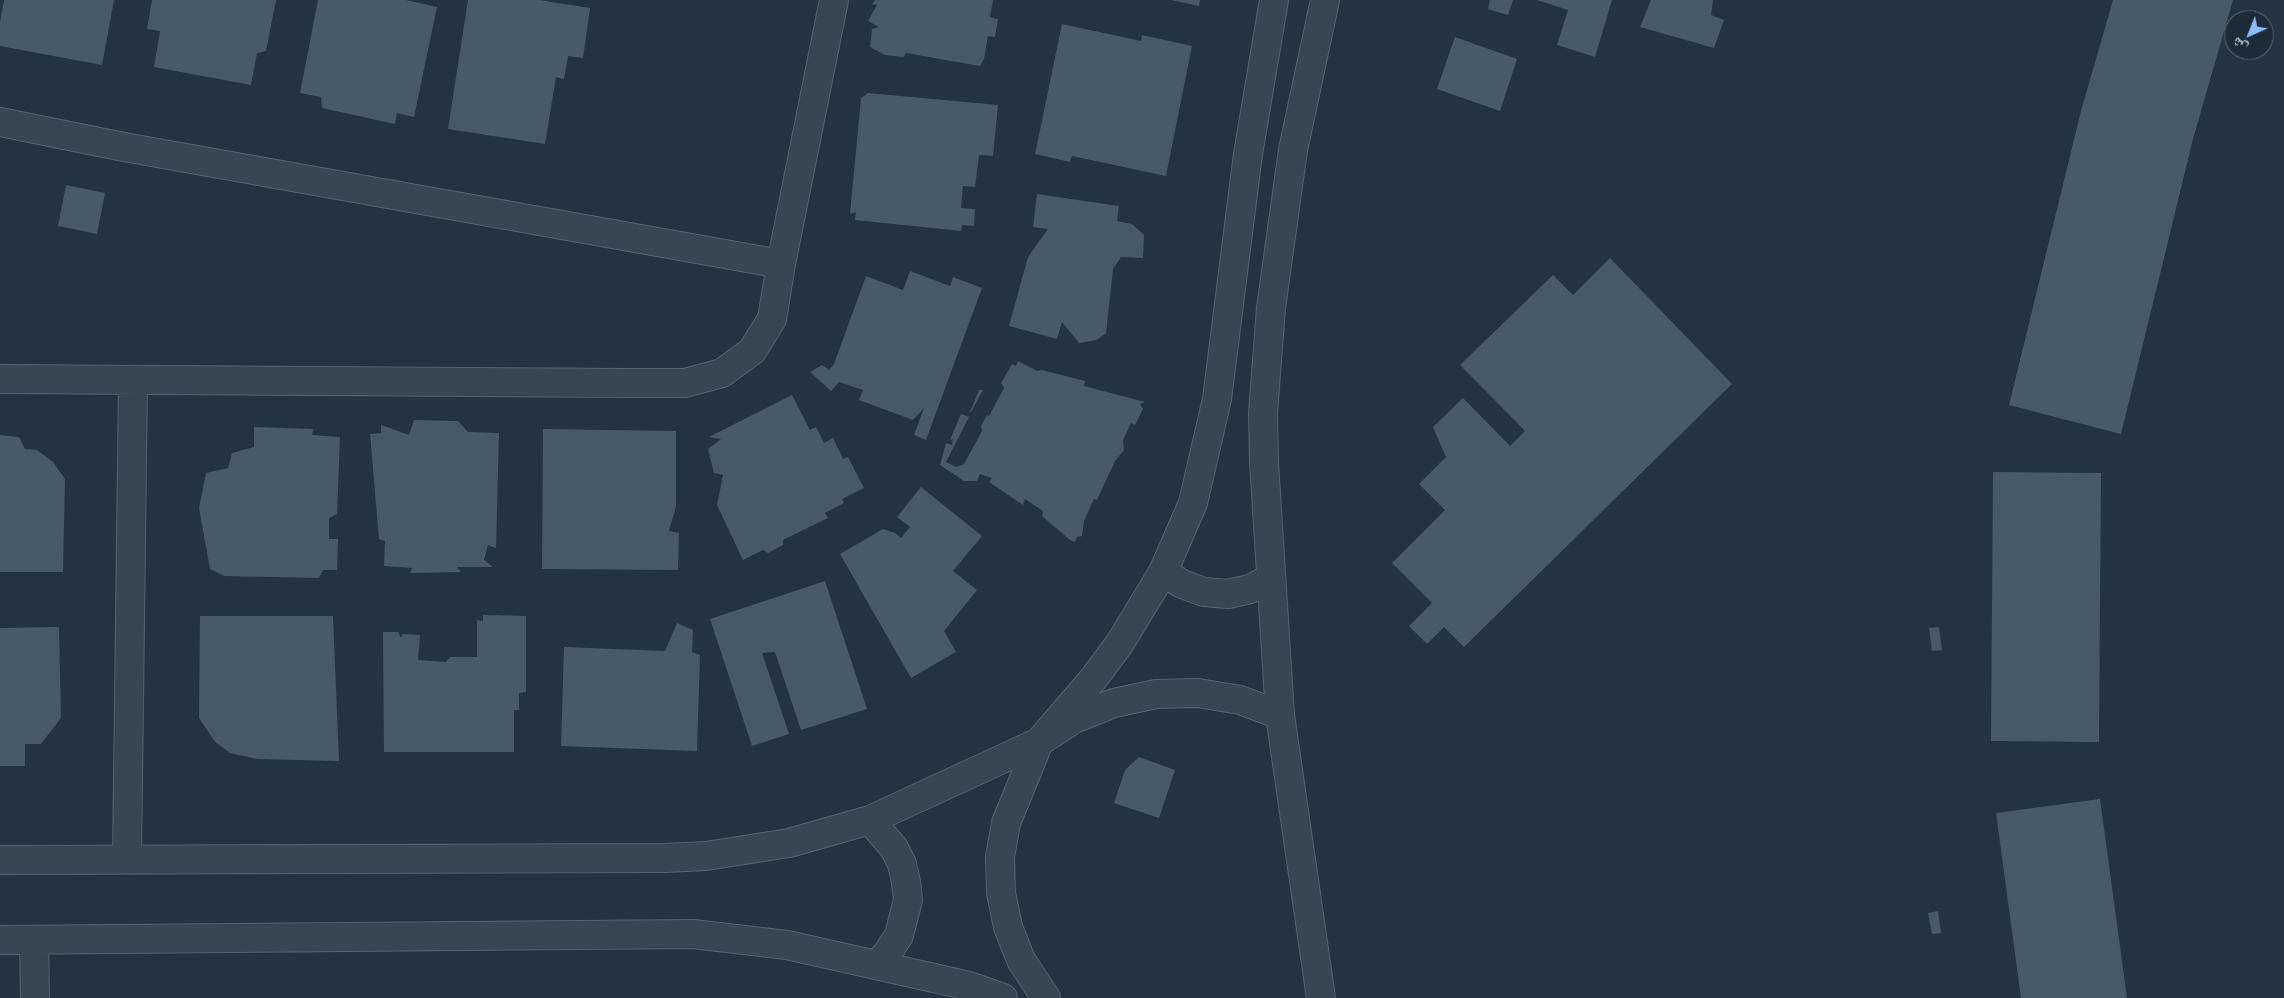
<!DOCTYPE html>
<html>
<head>
<meta charset="utf-8">
<style>
  body { margin:0 }
  #map { position:relative; width:2284px; height:998px; overflow:hidden; background:#243342; font-family:"Titillium Web","Noto Naskh Arabic",sans-serif }
  canvas { display:block }
  .north { position:absolute; left:2224px; top:10px; width:50px; height:50px; box-sizing:border-box; background:#1d2a37; border:1px solid #5a6673; border-radius:50%; rotate:224deg; font-size:14px; font-weight:700; line-height:20px; text-align:center; color:#b5c0cc }
  .north::after { content:''; display:block; margin:auto; width:18px; height:22px; background:#88beff; clip-path:polygon(50% 0,100% 100%,50% 72%,0 100%) }
</style>
</head>
<body>
<div id="map">
<canvas width="2284" height="998"></canvas>
<div class="north">ش</div>
</div>
<script>
const ctx = document.querySelector('canvas').getContext('2d');
ctx.lineJoin = 'round';
function fillPath(path, color) {
  ctx.fillStyle = color;
  ctx.fill(path, 'evenodd');
}
function poly(rows) {
  const path = new Path2D();
  for (const r of rows) {
    path.moveTo(r[0], r[1]);
    for (let i = 2; i < r.length; i += 2) path.lineTo(r[i], r[i + 1]);
  }
  return path;
}
function strokePath(path, color, width, dash) {
  ctx.strokeStyle = color;
  ctx.lineWidth = width;
  ctx.lineCap = dash ? 'butt' : 'round';
  ctx.setLineDash(dash || []);
  ctx.stroke(path);
}
fillPath(poly([
  [4,0,114,0,102,65,0,46,0,22],
  [152,0,276,0,266,51,257,53,251,85,154,67,160,31,147,29],
  [318,0,406,0,437,7,414,117,397,113,395,124,322,108,321,97,300,93],
  [468,0,539,0,590,8,583,58,568,56,564,79,556,77,545,144,448,129],
  [875,0,993,0,990,17,998,19,995,37,988,36,984,59,980,66,906,53,903,57,885,55,870,47,872,29,879,27,868,21,877,5,872,4],
  [1171,0,1200,0,1199,6],
  [1490,0,1513,0,1508,15,1488,9],
  [1537,0,1612,0,1595,57,1557,45,1568,10],
  [1651,0,1713,0,1711,15,1724,20,1714,48,1640,27],
  [2113,0,2233,0,2193,139,2121,434,2009,405,2081,111],
  [1062,24,1141,41,1142,35,1192,46,1166,176,1072,156,1070,162,1035,154],
  [1455,37,1517,59,1500,111,1437,89],
  [868,93,998,105,993,156,979,155,975,187,963,186,961,208,975,209,974,226,962,225,961,231,855,220,856,212,850,214,861,98],
  [66,185,105,193,97,234,58,226],
  [1037,194,1119,206,1117,221,1132,224,1144,235,1143,258,1121,257,1113,269,1106,333,1097,340,1079,343,1062,322,1057,339,1009,326,1028,257,1048,229,1033,227],
  [1610,258,1732,384,1464,647,1444,627,1427,644,1409,626,1432,603,1392,563,1445,510,1419,484,1446,457,1433,427,1463,398,1510,446,1525,431,1460,365,1553,275,1573,295],
  [910,271,950,286,953,277,982,288,926,440,914,435,924,408,913,420,859,400,863,390,839,382,831,391,810,372,822,365,829,370,834,364,866,276,903,290],
  [1018,361,1037,371,1042,370,1085,381,1084,386,1145,402,1140,404,1143,409,1135,425,1131,423,1123,440,1124,450,1115,461,1097,500,1094,499,1084,521,1082,536,1077,537,1075,542,1070,540,1042,516,1043,511,1025,499,1023,505,989,482,992,478,980,474,977,481,964,481,940,465,946,443,952,445,953,439,950,440,961,414,969,417,946,462,956,467,964,464,982,431,981,426,987,415,989,416,1004,388,1001,383,1012,364,1016,366],
  [979,390,983,390,971,412,970,412],
  [792,395,810,430,816,427,824,443,833,438,843,459,848,457,864,488,842,499,844,503,825,513,828,518,783,540,783,545,768,553,763,550,743,560,717,505,723,475,714,473,708,449,721,439,709,437],
  [414,420,458,421,468,432,499,433,496,548,488,545,484,560,493,567,457,567,461,572,410,573,412,568,384,566,385,541,379,539,370,434,381,433,381,425,409,435],
  [254,427,313,429,312,435,340,437,337,514,329,518,329,539,338,539,337,570,323,570,319,578,224,576,210,569,199,508,206,473,228,468,232,453,254,447],
  [543,429,676,431,676,506,669,531,679,533,678,570,542,569],
  [0,435,19,437,25,449,37,450,53,462,65,479,63,572,0,572],
  [1993,472,2101,473,2099,742,1991,741],
  [921,487,982,536,953,571,977,590,944,631,956,652,911,678,840,554,883,529,895,533,901,538,910,527,897,517],
  [825,581,867,709,801,730,775,652,762,653,789,734,752,746,710,619],
  [483,615,526,616,526,692,519,693,519,710,514,710,514,752,384,752,383,632,398,632,401,638,403,634,420,635,418,660,446,662,450,657,477,657,477,620,483,621],
  [200,616,333,616,339,761,257,759,230,753,215,742,199,718],
  [677,623,693,630,692,652,700,655,697,751,561,746,564,647,665,651],
  [59,627,61,718,41,744,25,744,25,766,0,766,0,628],
  [1939,627,1942,650,1932,651,1929,628],
  [1139,757,1175,770,1159,818,1114,803,1125,770],
  [2100,799,2127,998,2021,998,1996,813],
  [1938,911,1941,933,1932,934,1928,913]
]), '#485969');
const minor = poly([
  [0,122,124,147,781,264],
  [0,379,628,383,685,383,722,373,752,351,772,319,781,264,834,0],
  [870,820,894,848,902,864,906,882,908,900,899,935,889,951,877,965],
  [127,859,133,381],
  [0,860,665,858,706,856,789,843,870,820,1039,742,1074,719,1114,703,1156,694,1198,693,1240,700,1280,715],
  [0,940,693,934,787,945,969,986,1003,998],
  [34,940,35,998]
]);
const tertiary = poly([
  [1163,572,1182,584,1204,592,1228,594,1250,589,1271,578],
  [1046,998,1021,960,1008,927,1001,893,1000,857,1006,823,1039,742,1094,678,1120,643,1163,572,1193,503,1217,399,1248,154,1274,0],
  [1321,998,1280,715,1264,462,1263,413,1271,308,1293,150,1325,0]
]);
strokePath(minor, '#56636f', 30);
strokePath(tertiary, '#56636f', 30);
strokePath(minor, '#384552', 28);
strokePath(tertiary, '#384552', 28);
</script>
</body>
</html>
